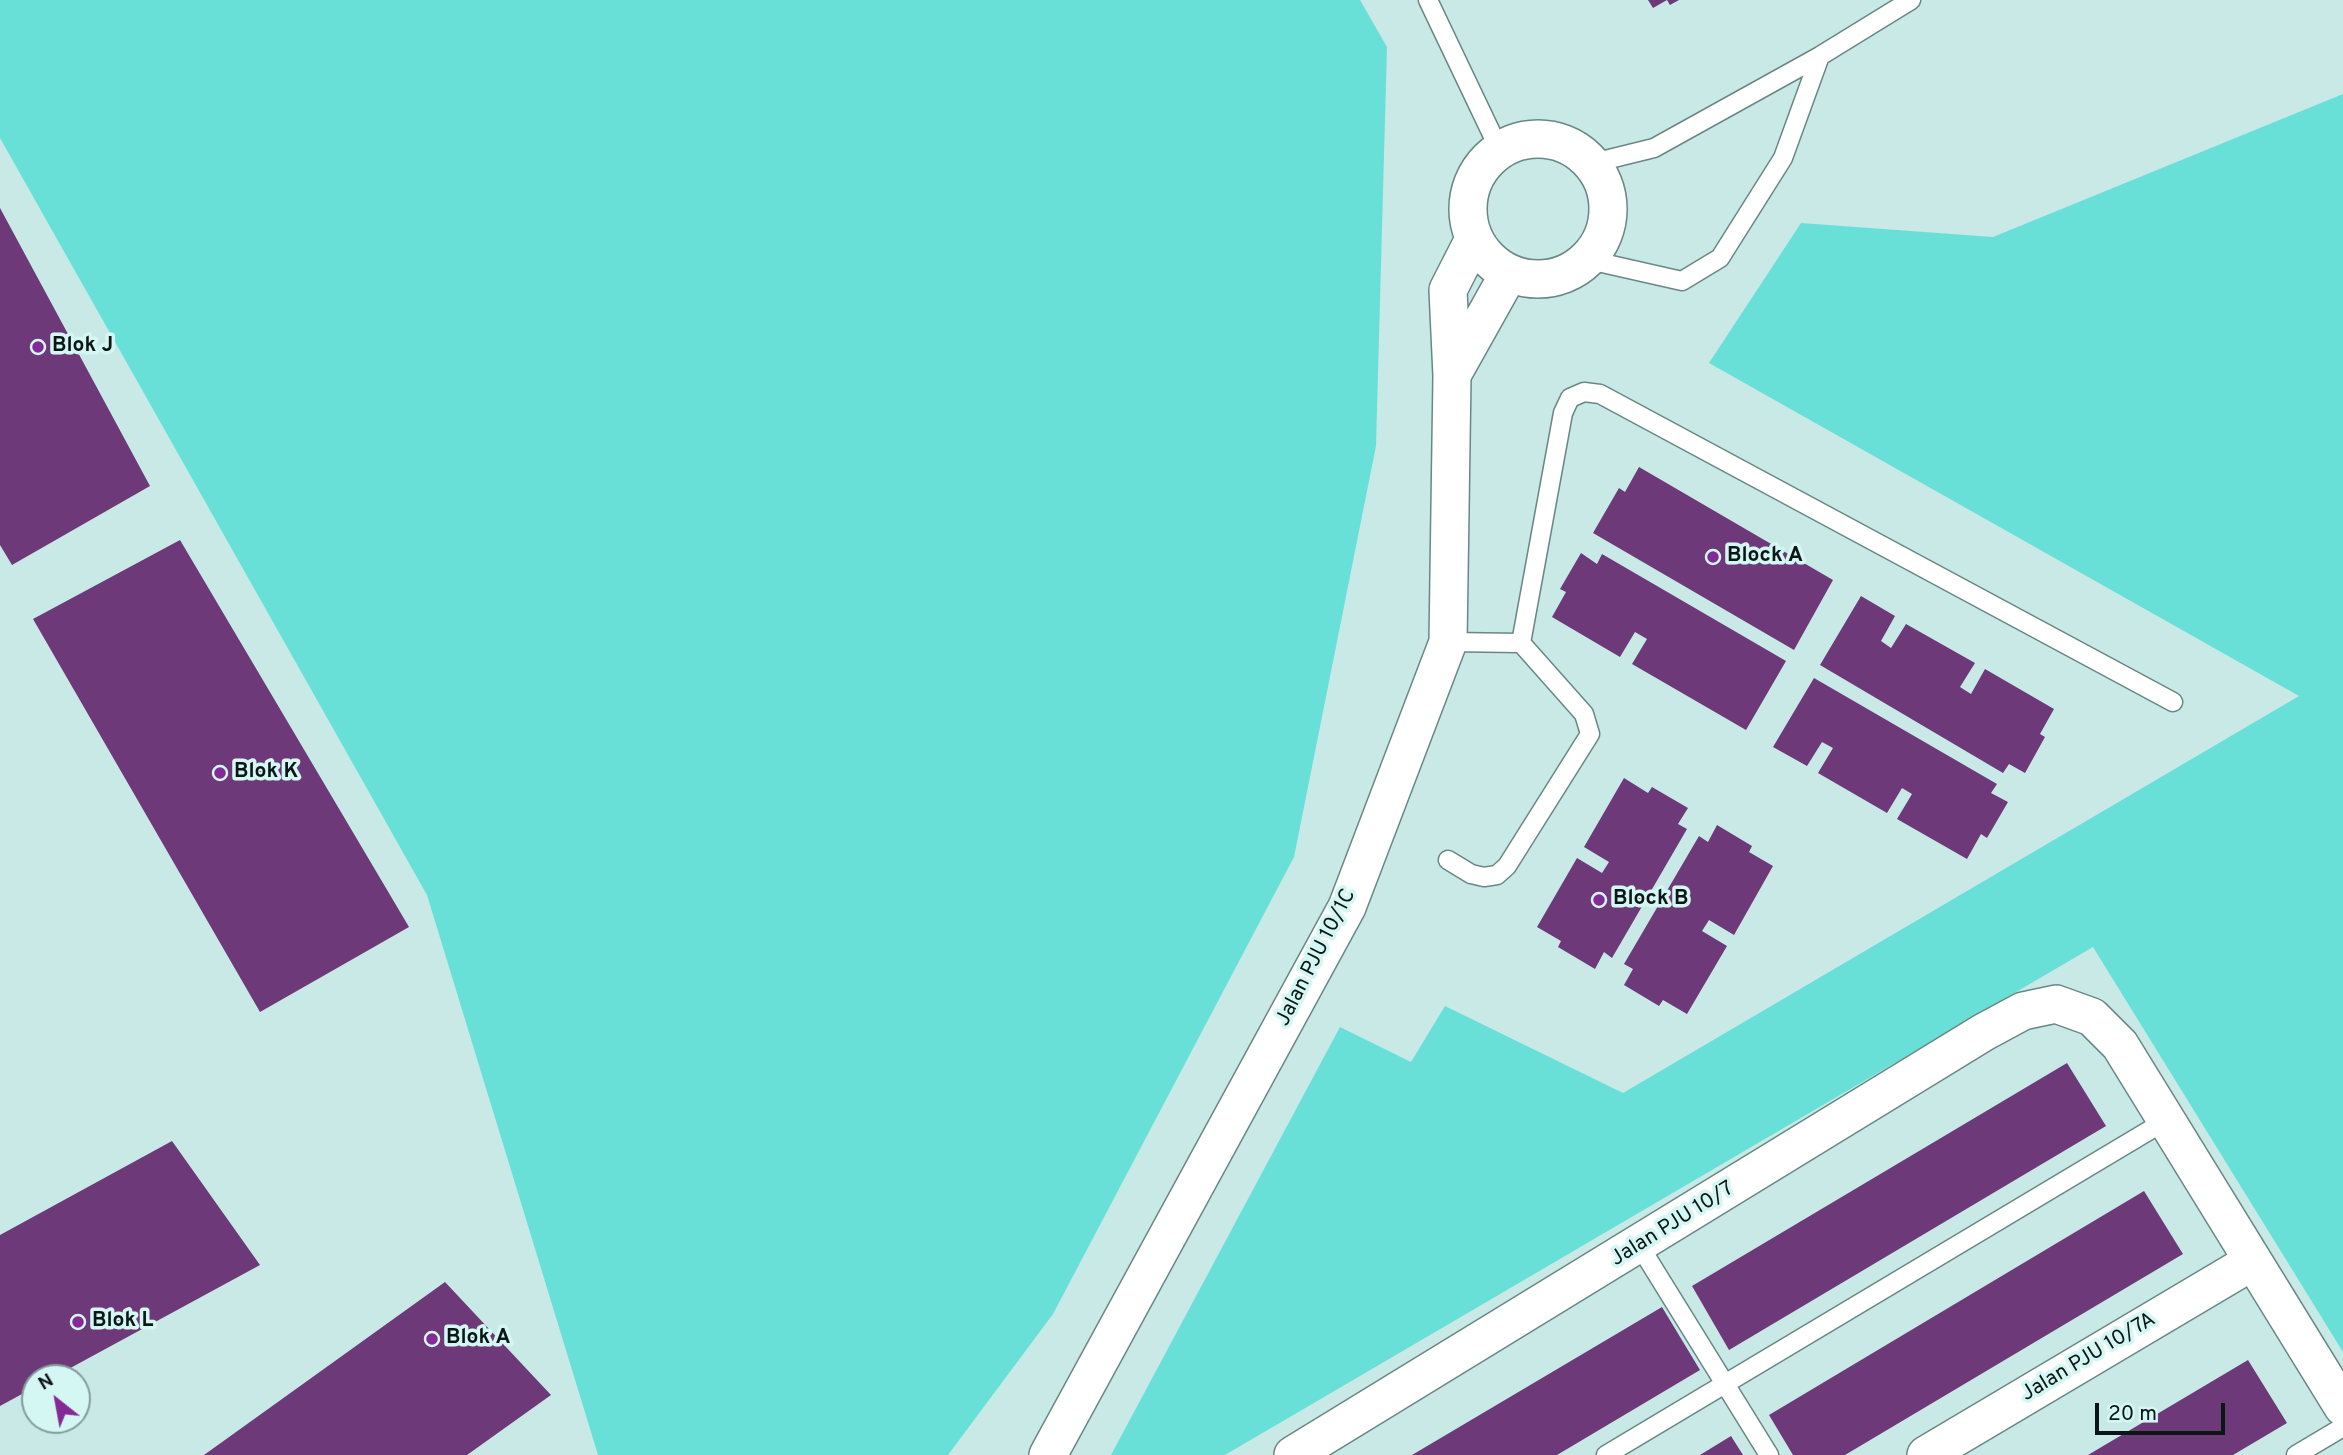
<!DOCTYPE html>
<html>
<head>
<meta charset="utf-8">
<style>
  body { margin:0 }
  #map { position:relative; width:2343px; height:1455px; overflow:hidden; background:#c8e9e6; font-family:Overpass,sans-serif }
  canvas { display:block }
  .north { position:absolute; left:21px; top:1364px; width:70px; height:70px; box-sizing:border-box; background:#d5f7f3; border:2px solid #849d9b; border-radius:50%; rotate:329deg; font-size:19px; font-weight:700; line-height:28px; text-align:center; color:#0b1716 }
  .north::after { content:''; display:block; margin:auto; width:24px; height:32px; background:#842a97; clip-path:polygon(50% 0,100% 100%,50% 72%,0 100%) }
  .scale { position:absolute; left:2095px; top:1403px; width:130px; height:32px; box-sizing:border-box; border:4px solid #0b1716; border-top:0; padding-left:9px; font-size:21px; line-height:24px; white-space:nowrap; color:#0b1716; -webkit-text-stroke:5px #d5f7f3; paint-order:stroke }
</style>
</head>
<body>
<div id="map">
<canvas width="2343" height="1455"></canvas>
<div class="north">N</div>
<div class="scale">20 m</div>
</div>
<script>
const ctx = document.querySelector('canvas').getContext('2d');
ctx.lineJoin = 'round';
function fillPath(path, color) {
  ctx.fillStyle = color;
  ctx.fill(path, 'evenodd');
}
function poly(rows) {
  const path = new Path2D();
  for (const r of rows) {
    if (r.length === 3) {
      path.moveTo(r[0] + r[2], r[1]);
      path.arc(r[0], r[1], r[2], 0, 2 * Math.PI);
      continue;
    }
    path.moveTo(r[0], r[1]);
    for (let i = 2; i < r.length; i += 2) path.lineTo(r[i], r[i + 1]);
  }
  return path;
}
function strokePath(path, color, width, dash) {
  ctx.strokeStyle = color;
  ctx.lineWidth = width;
  ctx.lineCap = dash ? 'butt' : 'round';
  ctx.setLineDash(dash || []);
  ctx.stroke(path);
}
function drawText(font, color, halo, rows, align = 'center') {
  ctx.font = font + ' Overpass,sans-serif';
  ctx.lineWidth = 7;
  ctx.setLineDash([]);
  ctx.textBaseline = 'middle';
  ctx.strokeStyle = halo;
  ctx.fillStyle = color;
  for (const [text, x, y, turn = 0] of rows) {
    ctx.save();
    ctx.translate(x, y);
    ctx.rotate((+turn || 0) * Math.PI / 180);
    ctx.textAlign = isNaN(turn) ? turn : align;
    if (halo) ctx.strokeText(text, 0, 0);
    ctx.fillText(text, 0, 0);
    ctx.restore();
  }
}
fillPath(poly([
  [0,0,1360,0,1387,47,1376,446,1294,857,1053,1314,948,1455,598,1455,427,895,0,138],
  [2343,94,2343,1352,2093,947,1225,1455,1111,1455,1340,1027,1411,1062,1445,1006,1623,1093,2299,696,1709,363,1801,223,1993,237]
]), '#69e0d7');
fillPath(poly([
  [1648,0,1679,0,1670,5,1667,0,1653,8],
  [0,208,150,486,12,565,0,545],
  [1639,467,1833,580,1794,650,1593,533,1619,488,1625,492],
  [180,540,409,927,260,1012,33,619],
  [1581,553,1597,564,1602,554,1786,661,1746,730,1632,664,1647,639,1635,632,1620,657,1552,617,1566,592,1560,589],
  [1861,596,1895,616,1881,641,1891,648,1906,624,1975,663,1960,687,1971,694,1985,669,2054,709,2040,734,2045,737,2025,773,2009,764,2003,773,1820,665],
  [1814,678,1997,784,1991,793,2008,802,1987,838,1981,834,1967,859,1897,819,1912,794,1902,788,1887,813,1818,773,1833,748,1822,742,1807,766,1773,747],
  [1624,778,1648,793,1652,787,1688,808,1678,824,1687,829,1612,958,1604,952,1595,969,1558,947,1561,941,1537,927,1577,858,1602,873,1609,862,1584,847],
  [1717,825,1752,846,1749,852,1773,866,1734,935,1709,920,1702,931,1727,946,1687,1014,1663,1000,1659,1006,1624,985,1633,969,1624,964,1699,836,1708,842],
  [2067,1063,2106,1126,1729,1350,1692,1286],
  [172,1141,260,1265,52,1378,35,1378,35,1387,0,1406,0,1235],
  [2144,1191,2183,1254,1845,1455,1793,1455,1769,1415],
  [445,1282,551,1395,467,1455,204,1455],
  [1662,1307,1700,1370,1557,1455,1412,1455],
  [2248,1360,2287,1423,2233,1455,2088,1455],
  [1731,1436,1743,1455,1700,1455]
]), '#6d3979');
const service = poly([
  [1428,0,1499,149],
  [1593,163,1654,148,1820,56,1911,0],
  [1589,260,1682,281,1720,258,1783,158,1820,56],
  [1448,642,1521,643,1584,714,1590,734,1507,866,1497,875,1484,877,1471,874,1448,860],
  [1521,643,1563,413,1570,398,1584,392,1600,394,2173,702],
  [1639,1245,1769,1455],
  [1606,1455,2165,1121],
  [2296,1455,2343,1427]
]);
const minor = poly([
  [1538,209,70],
  [1452,375,1508,275],
  [1048,1455,1347,907,1448,642,1452,376,1448,290,1473,241],
  [1293,1455,1984,1032,2023,1011,2056,1004,2092,1017,2120,1045,2343,1407],
  [1926,1455,2253,1261]
]);
strokePath(service, '#698885', 21);
strokePath(minor, '#698885', 40);
strokePath(service, '#fff', 18);
strokePath(minor, '#fff', 37);
for (const [x, y, r, color] of [
  [38,347,7,"#842a97"],
  [1713,557,7,"#842a97"],
  [220,773,7,"#842a97"],
  [1599,900,7,"#842a97"],
  [78,1322,7,"#842a97"],
  [432,1339,7,"#842a97"]
]) {
  const dot = new Path2D();
  dot.arc(x, y, r, 0, 2 * Math.PI);
  ctx.fillStyle = color;
  ctx.fill(dot);
  strokePath(dot, '#d5f7f3', 2.5);
}
drawText('bold 21px', '#0b1716', '#d5f7f3', [
  ["Blok J",52,347],
  ["Block A",1727,557],
  ["Blok K",234,773],
  ["Block B",1613,900],
  ["Blok L",92,1322],
  ["Blok A",446,1339]
], 'left');
drawText('21px', '#0b1716', '#d5f7f3', [
  ["Jalan PJU 10/1C",1317,958,-63],
  ["Jalan PJU 10/7",1673,1225,-32],
  ["Jalan PJU 10/7A",2089,1358,-31]
]);
</script>
</body>
</html>
